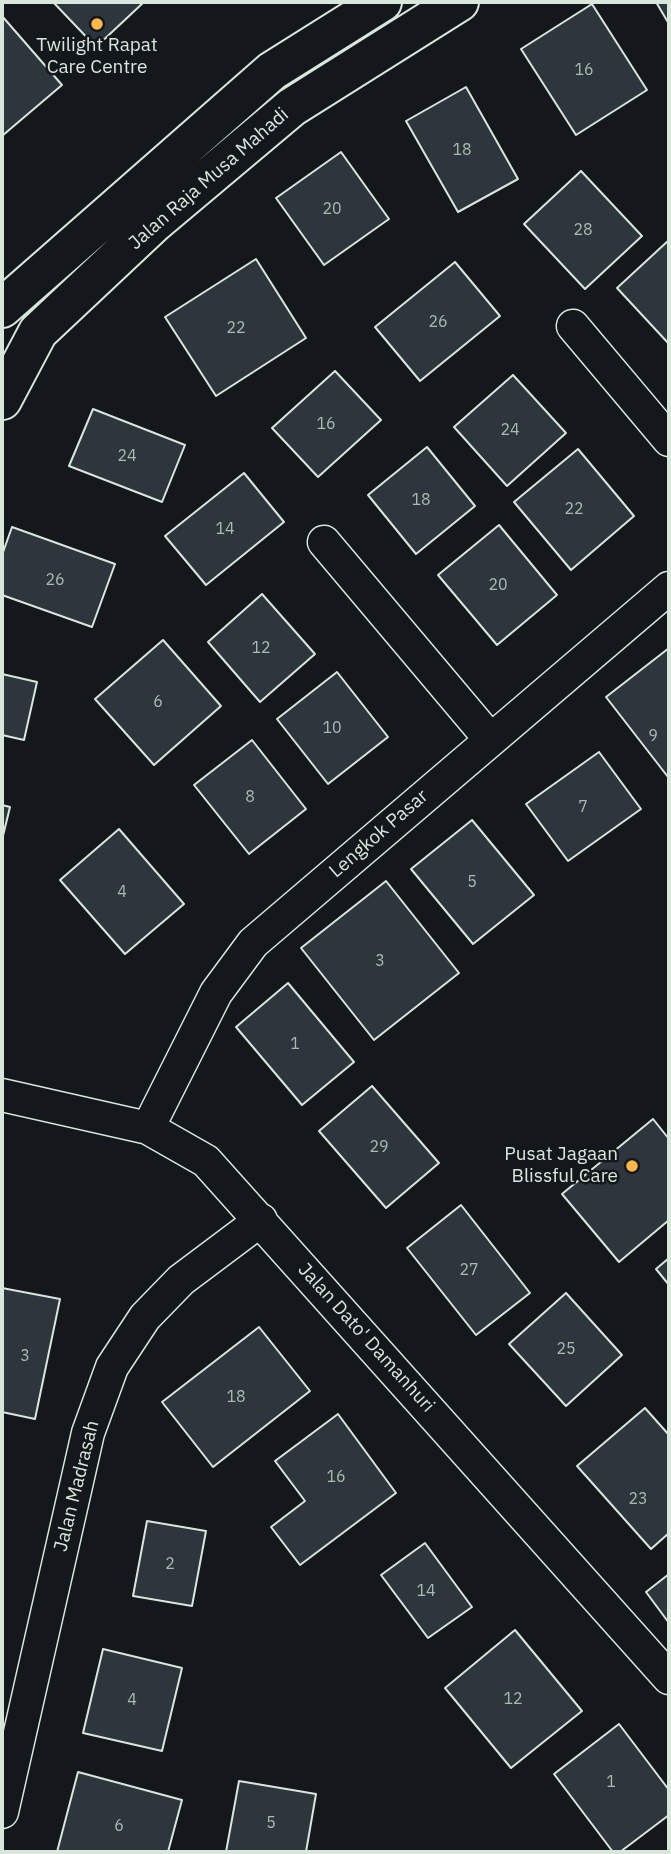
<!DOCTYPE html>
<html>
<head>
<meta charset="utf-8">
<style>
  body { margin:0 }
  #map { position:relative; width:671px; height:1854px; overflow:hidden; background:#14181c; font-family:"IBM Plex Sans",sans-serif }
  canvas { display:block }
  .frame { position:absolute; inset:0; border:4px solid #d8e6dc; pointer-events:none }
</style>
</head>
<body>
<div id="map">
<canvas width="671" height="1854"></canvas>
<div class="frame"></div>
</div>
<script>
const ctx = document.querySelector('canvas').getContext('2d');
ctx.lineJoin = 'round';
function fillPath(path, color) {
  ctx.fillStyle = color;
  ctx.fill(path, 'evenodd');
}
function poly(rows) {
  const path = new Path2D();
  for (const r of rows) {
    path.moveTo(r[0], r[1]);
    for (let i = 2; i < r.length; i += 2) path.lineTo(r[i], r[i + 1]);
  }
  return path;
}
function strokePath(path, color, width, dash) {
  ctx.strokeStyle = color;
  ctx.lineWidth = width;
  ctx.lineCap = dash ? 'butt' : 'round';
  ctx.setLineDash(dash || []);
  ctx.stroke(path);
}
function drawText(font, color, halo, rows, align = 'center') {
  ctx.font = font + ' "IBM Plex Sans",sans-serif';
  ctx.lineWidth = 5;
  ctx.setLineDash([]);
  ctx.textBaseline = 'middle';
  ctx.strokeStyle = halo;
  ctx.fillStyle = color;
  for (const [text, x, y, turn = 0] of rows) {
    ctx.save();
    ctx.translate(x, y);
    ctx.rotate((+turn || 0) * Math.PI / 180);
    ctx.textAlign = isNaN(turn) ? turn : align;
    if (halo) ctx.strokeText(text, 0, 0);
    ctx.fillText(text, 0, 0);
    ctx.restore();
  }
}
const building = poly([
  [53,2,144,2,96,47,53,2],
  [656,2,669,2,669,24,656,2],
  [592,4,647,90,576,135,521,49,592,4],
  [2,16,62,85,2,136,2,16],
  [466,87,518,179,458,212,406,121,466,87],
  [341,152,389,219,324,265,276,198,341,152],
  [581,171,642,236,585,289,524,224,581,171],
  [669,240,669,344,617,288,669,240],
  [256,259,306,338,216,396,165,317,256,259],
  [455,262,500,316,420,381,375,327,455,262],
  [335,371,381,420,318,477,272,428,335,371],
  [513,375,566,433,507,486,454,427,513,375],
  [93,409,185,445,162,502,69,466,93,409],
  [427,447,475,506,416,554,368,495,427,447],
  [578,449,634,516,571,570,514,502,578,449],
  [244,473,284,522,206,585,165,536,244,473],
  [499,525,557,595,497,645,438,575,499,525],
  [12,527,115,564,92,627,2,595,2,555,12,527],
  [262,594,315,654,260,702,208,642,262,594],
  [163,640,221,706,154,765,95,699,163,640],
  [669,648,669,776,668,777,606,697,669,648],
  [337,672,388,737,328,784,277,719,337,672],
  [2,674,37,682,24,740,2,735,2,674],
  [252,740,306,809,249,854,194,785,252,740],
  [599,752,641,809,568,861,526,804,599,752],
  [2,805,10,807,2,840,2,805],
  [472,820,534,895,473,944,411,869,472,820],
  [119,829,184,904,125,954,60,880,119,829],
  [386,881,459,973,374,1040,301,948,386,881],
  [288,983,354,1062,302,1105,236,1027,288,983],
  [372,1086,439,1163,386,1208,319,1131,372,1086],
  [653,1119,669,1139,669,1220,619,1262,562,1194,653,1119],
  [461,1205,530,1293,476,1335,407,1248,461,1205],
  [669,1258,669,1285,656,1269,669,1258],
  [2,1288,60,1299,35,1419,2,1412,2,1288],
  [566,1293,622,1355,566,1406,509,1344,566,1293],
  [259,1327,310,1391,213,1467,162,1402,259,1327],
  [645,1408,669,1435,669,1533,651,1549,577,1466,645,1408],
  [338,1414,396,1493,300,1565,271,1527,305,1501,275,1461,338,1414],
  [147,1521,206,1531,192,1606,133,1596,147,1521],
  [425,1543,472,1607,428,1638,381,1575,425,1543],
  [669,1574,669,1623,646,1592,669,1574],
  [515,1630,582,1711,511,1768,445,1688,515,1630],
  [103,1649,182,1668,162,1751,83,1733,103,1649],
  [619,1724,669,1790,669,1815,620,1852,613,1852,554,1774,619,1724],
  [78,1772,182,1800,168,1852,57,1852,78,1772],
  [239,1781,316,1794,306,1852,226,1852,239,1781]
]);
fillPath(building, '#2c363c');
strokePath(building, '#d8e6dc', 2);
const street = poly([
  [573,326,669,440],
  [324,542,490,739],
  [2,1095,148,1128,206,1161,669,1678],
  [148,1128,216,993,253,943,669,588],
  [2,1812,88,1433,112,1367,145,1317,181,1280,261,1220]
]);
const secondary = poly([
  [2,308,272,71,382,2],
  [2,400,38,332,154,223,292,107,459,2]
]);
strokePath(street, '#d8e6dc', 35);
strokePath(secondary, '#d8e6dc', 42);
strokePath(street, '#14181c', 32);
strokePath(secondary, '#14181c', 38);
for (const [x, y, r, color] of [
  [97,24,7,"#ffb74d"],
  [632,1166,7,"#ffb74d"]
]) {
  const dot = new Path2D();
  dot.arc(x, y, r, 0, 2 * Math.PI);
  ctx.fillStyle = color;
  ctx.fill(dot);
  strokePath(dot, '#14181c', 2.5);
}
drawText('16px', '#adbab4', null, [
  ["16",584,70],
  ["18",462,150],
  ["20",332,209],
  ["28",583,230],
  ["26",438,322],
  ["22",236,328],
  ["16",326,424],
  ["24",510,430],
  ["24",127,456],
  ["18",421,500],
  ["22",574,509],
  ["14",225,529],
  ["26",55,580],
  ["20",498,585],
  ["12",261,648],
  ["6",158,702],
  ["10",332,728],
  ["9",653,736],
  ["8",250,797],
  ["7",583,807],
  ["5",472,882],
  ["4",122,892],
  ["3",380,961],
  ["1",295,1044],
  ["29",379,1147],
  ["27",469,1270],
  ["25",566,1349],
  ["3",25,1356],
  ["18",236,1397],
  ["16",336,1477],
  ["23",638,1499],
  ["2",170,1564],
  ["14",426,1591],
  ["12",513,1699],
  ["4",132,1700],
  ["1",611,1782],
  ["5",271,1823],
  ["6",119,1826]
]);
drawText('19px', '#d8e6dc', '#14181c', [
  ["Twilight Rapat",97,46],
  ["Care Centre",97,68],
  ["Pusat Jagaan",618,1155,"right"],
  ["Blissful Care",618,1177,"right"]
]);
drawText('19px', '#d8e6dc', '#14181c', [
  ["Jalan Raja Musa Mahadi",209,179,-41],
  ["Lengkok Pasar",379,834,-41],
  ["Jalan Dato' Damanhuri",366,1338,48],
  ["Jalan Madrasah",77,1486,-76]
]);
</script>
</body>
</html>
